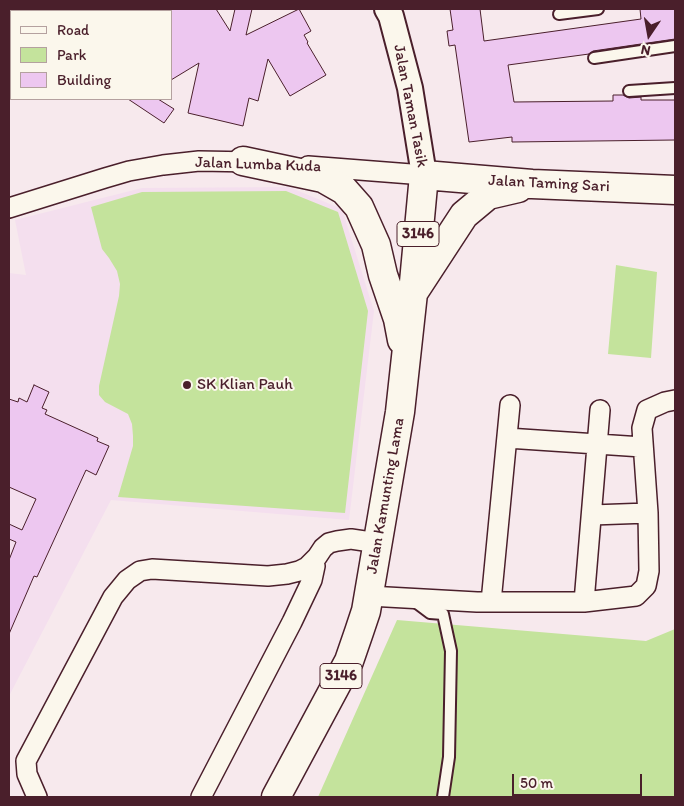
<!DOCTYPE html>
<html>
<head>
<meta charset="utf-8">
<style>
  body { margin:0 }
  #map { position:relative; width:684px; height:806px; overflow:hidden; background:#f7e9ed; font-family:Itim,sans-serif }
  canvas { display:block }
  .frame { position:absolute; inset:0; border:10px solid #4a1f2b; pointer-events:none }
  .legend { position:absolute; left:10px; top:10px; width:162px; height:90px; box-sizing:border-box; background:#fbf7ec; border:1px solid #b4a19f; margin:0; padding:6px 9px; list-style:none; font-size:15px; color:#4a1f2b }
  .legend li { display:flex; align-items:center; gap:10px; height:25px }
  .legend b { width:25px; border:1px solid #b4a19f }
  .north { position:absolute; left:624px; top:10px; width:50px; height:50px; -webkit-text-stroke:4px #fbf7ec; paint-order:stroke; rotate:192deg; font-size:14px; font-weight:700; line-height:20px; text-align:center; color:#4a1f2b }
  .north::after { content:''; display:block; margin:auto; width:18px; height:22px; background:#4a1f2b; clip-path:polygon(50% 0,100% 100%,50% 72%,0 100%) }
  .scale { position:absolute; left:512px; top:774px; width:130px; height:22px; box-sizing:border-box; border:2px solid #4a1f2b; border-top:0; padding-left:6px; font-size:15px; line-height:18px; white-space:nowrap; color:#4a1f2b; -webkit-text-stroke:4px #fbf7ec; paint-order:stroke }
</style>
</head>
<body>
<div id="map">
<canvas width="684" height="806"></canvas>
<div class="frame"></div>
<ul class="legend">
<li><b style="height:6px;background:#fbf7ec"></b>Road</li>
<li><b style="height:14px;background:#c4e39c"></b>Park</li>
<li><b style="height:14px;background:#edc7f0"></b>Building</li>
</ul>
<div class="north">N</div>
<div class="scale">50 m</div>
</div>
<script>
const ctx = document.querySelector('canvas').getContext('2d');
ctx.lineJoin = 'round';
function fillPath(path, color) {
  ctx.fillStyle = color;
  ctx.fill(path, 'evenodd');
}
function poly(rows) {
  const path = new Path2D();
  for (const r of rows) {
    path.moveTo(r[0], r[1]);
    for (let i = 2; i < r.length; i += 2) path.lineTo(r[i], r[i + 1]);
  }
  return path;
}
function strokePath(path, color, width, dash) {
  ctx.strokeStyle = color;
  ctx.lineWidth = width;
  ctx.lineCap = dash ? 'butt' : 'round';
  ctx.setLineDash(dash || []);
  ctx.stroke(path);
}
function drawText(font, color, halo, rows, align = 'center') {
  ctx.font = font + ' Itim,sans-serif';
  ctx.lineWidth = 4;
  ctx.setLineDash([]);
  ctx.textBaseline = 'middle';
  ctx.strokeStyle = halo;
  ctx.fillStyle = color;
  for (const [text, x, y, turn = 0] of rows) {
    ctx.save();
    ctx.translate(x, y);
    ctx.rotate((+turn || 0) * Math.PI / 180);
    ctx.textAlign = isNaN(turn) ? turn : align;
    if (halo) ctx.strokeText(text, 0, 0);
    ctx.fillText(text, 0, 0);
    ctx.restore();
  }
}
fillPath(poly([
  [289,187,342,209,374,311,349,520,111,500,9,696,9,273,26,275,15,220,142,188]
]), '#f4dfee');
fillPath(poly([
  [286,191,338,212,368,311,345,513,118,497,133,446,133,436,132,424,128,414,105,402,99,395,99,386,119,296,120,284,117,271,109,258,102,249,91,207,142,192],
  [616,265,657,272,651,358,608,354],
  [397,620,646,641,675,629,675,797,318,797]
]), '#c4e39c');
const building = poly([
  [171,9,216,9,230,31,235,9,252,9,246,35,299,9,311,31,304,35,308,42,307,43,326,75,290,96,268,59,258,101,249,98,243,126,188,113,199,63,171,80,171,9],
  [450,9,480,9,484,41,641,19,640,9,675,9,675,39,593,51,589,54,508,65,514,102,613,101,613,95,623,95,629,98,641,97,641,100,675,100,675,140,512,142,512,137,469,142,455,45,449,46,447,31,453,30,450,9],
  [128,99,158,99,174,109,164,123,128,99],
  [34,385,49,392,42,408,47,410,45,414,98,438,97,441,109,446,96,475,86,470,37,577,34,576,9,634,9,560,16,542,9,539,9,524,22,530,36,499,9,487,9,399,18,402,19,398,27,402,34,385]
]);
fillPath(building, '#edc7f0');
strokePath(building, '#4a1f2b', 1);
const service = poly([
  [559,14,598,9],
  [594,58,675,46],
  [629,91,675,88],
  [414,601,430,613,443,614,451,651,449,757,443,797]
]);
const minor = poly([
  [308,166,424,175],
  [9,208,105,178,129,171,163,165,199,161,254,162],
  [507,438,642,447],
  [592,515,648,513],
  [369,596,477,602,584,602,636,596,646,586,649,571,648,513,642,428,647,410,665,402,675,400],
  [491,602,510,405],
  [584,602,600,410],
  [37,797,27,774,26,761,113,597,127,580,140,571,152,569,268,576,287,574,299,571,307,567,317,557,323,548,329,543,337,541,351,539,378,543],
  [201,797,292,622,312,580,315,566,313,561]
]);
const tertiary = poly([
  [387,9,391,16,410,88,424,175]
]);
const primary = poly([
  [243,161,323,178,344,190,359,207,376,245,383,275,398,319,402,340],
  [415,290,464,215,488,195,518,188],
  [276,797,349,661,359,632,366,611,400,412,413,293,424,175,532,184,675,190]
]);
strokePath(service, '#4a1f2b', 14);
strokePath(minor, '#4a1f2b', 22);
strokePath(tertiary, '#4a1f2b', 28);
strokePath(primary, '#4a1f2b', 31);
strokePath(service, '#fbf7ec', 10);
strokePath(minor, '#fbf7ec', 19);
strokePath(tertiary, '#fbf7ec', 24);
strokePath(primary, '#fbf7ec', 28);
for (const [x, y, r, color] of [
  [187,385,5,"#4a1f2b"]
]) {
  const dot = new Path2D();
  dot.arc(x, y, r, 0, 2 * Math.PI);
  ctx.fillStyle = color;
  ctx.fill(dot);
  strokePath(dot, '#fbf7ec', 2);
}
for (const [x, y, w] of [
  [418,234,42],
  [341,676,42]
]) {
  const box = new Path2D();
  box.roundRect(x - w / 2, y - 12.5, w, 25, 4);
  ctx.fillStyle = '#fbf7ec';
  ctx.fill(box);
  strokePath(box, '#4a1f2b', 1);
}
drawText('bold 15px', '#4a1f2b', null, [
  ["3146",418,234],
  ["3146",341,676]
]);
drawText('16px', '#4a1f2b', '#fbf7ec', [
  ["Jalan Taman Tasik",410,106,79],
  ["Jalan Lumba Kuda",258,165,2],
  ["Jalan Taming Sari",549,184,3],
  ["Jalan Kamunting Lama",386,496,-80]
]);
drawText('16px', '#4a1f2b', '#fbf7ec', [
  ["SK Klian Pauh",197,385]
], 'left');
</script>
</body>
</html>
